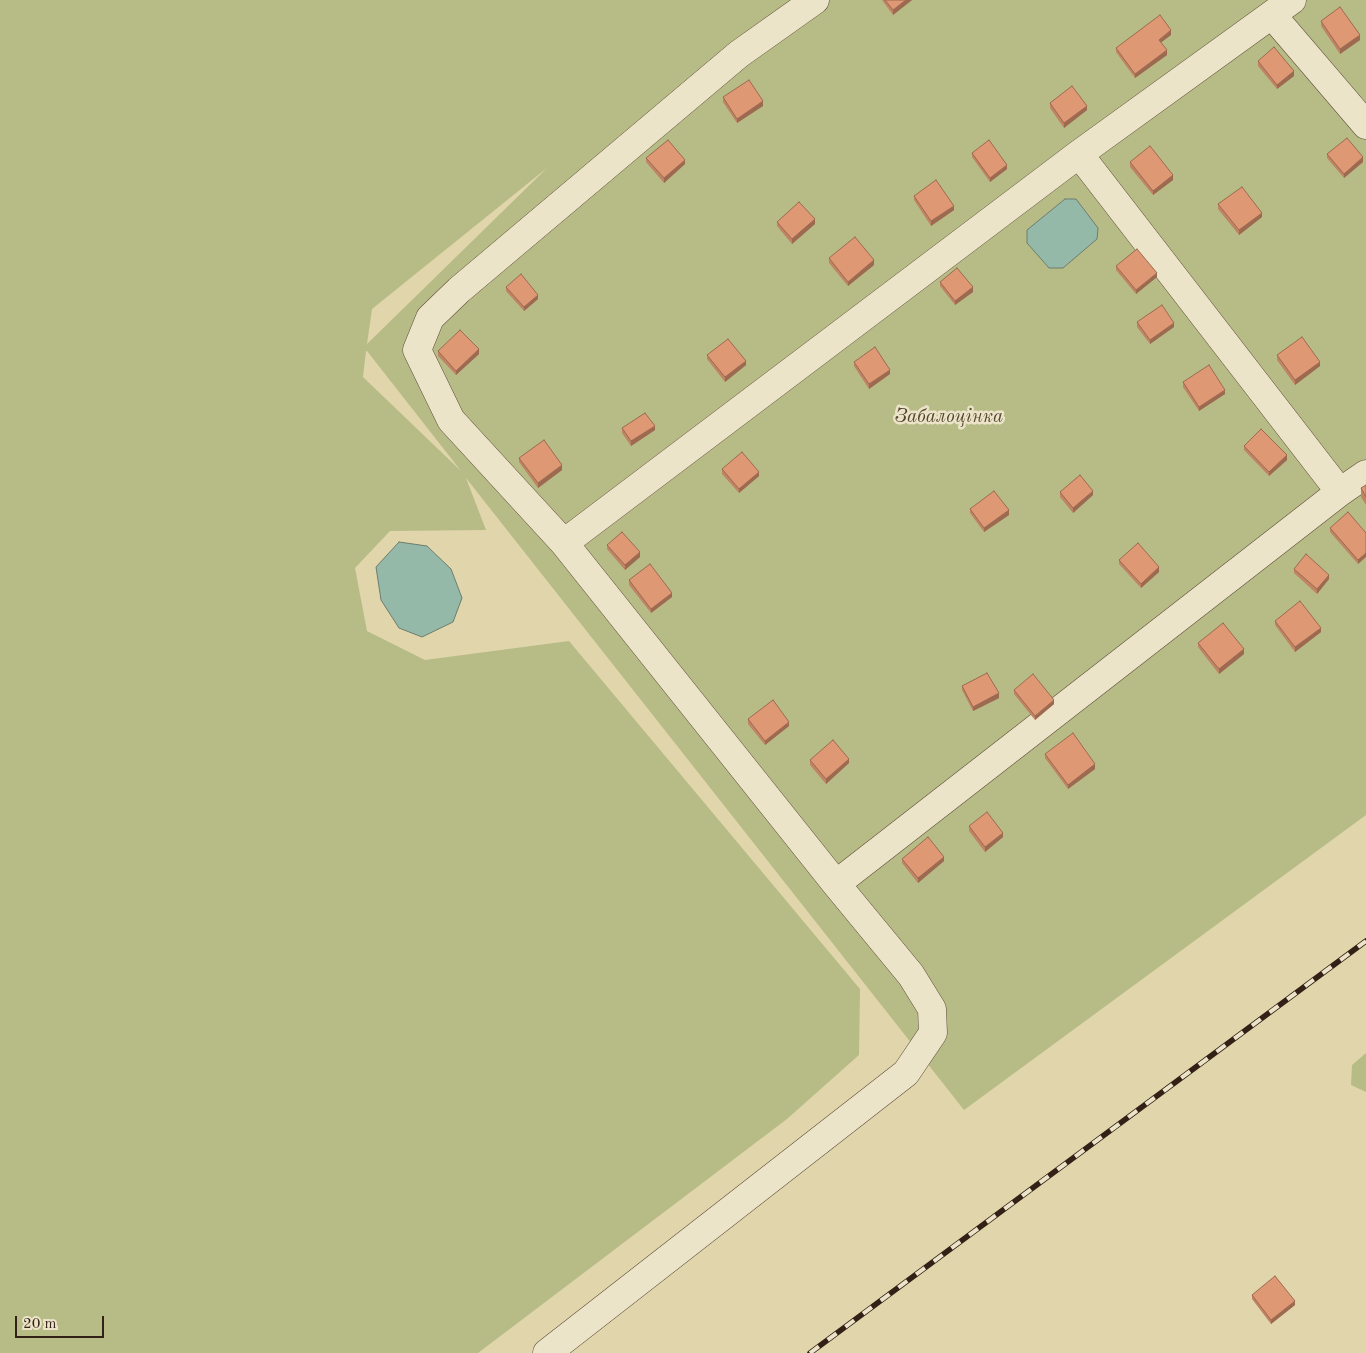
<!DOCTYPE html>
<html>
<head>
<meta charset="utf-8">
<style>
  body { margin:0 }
  #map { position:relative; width:1366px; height:1353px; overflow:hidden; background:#e1d5ab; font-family:"Old Standard TT",serif }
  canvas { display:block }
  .scale { position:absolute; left:15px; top:1316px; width:89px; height:22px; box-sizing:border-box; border:2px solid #332016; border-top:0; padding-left:6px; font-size:15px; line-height:18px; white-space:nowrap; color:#332016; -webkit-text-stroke:4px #ece4c8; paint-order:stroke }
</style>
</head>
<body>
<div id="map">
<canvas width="1366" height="1353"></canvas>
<div class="scale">20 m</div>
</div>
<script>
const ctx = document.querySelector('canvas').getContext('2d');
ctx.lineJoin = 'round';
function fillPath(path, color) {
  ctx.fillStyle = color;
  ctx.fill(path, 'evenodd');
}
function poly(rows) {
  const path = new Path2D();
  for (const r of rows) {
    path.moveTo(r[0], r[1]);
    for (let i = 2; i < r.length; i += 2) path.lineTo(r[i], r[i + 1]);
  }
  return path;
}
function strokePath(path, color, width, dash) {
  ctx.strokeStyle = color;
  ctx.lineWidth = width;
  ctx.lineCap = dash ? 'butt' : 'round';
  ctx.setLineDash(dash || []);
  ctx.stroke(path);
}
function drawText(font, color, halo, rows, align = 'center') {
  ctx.font = font + ' "Old Standard TT",serif';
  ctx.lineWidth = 5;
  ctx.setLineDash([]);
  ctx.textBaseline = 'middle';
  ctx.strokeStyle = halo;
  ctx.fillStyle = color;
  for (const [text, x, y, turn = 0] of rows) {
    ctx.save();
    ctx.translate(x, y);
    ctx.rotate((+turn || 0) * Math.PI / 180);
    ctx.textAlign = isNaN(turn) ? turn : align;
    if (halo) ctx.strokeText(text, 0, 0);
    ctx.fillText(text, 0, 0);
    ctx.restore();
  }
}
fillPath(poly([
  [0,0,1366,0,1366,815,964,1110,466,478,486,530,390,531,355,568,367,631,425,660,569,641,860,989,859,1055,787,1119,478,1353,0,1353],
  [547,168,367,344,372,309],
  [366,351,367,351,461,471,363,377],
  [1366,1053,1366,1092,1351,1085,1352,1065]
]), '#b7bc86');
const water = poly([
  [1065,199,1076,199,1098,228,1097,239,1063,268,1049,268,1027,243,1027,230,1065,199],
  [399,542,427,546,451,569,462,598,453,622,422,637,399,628,381,600,376,567,399,542]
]);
fillPath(water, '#94b9a9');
strokePath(water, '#6d7c6e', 1);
const minor = poly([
  [1272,15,1366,125],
  [1079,154,1340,492],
  [564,543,451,420,417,350,430,318,459,290,739,54,815,0],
  [836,884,1340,492,1366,474],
  [547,1353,906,1073,933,1033,932,1009,911,975,836,884,564,543,1079,154,1292,0]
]);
strokePath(minor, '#5e4d3b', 29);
strokePath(minor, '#ece4c8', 28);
const rail = poly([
  [810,1353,1366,941]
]);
strokePath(rail, '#332016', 5.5);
strokePath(rail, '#ece4c8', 4, [11]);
fillPath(poly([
  [882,0,912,0,893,15],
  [1321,21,1360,40,1340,54,1321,26],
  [1171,35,1161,42,1167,55,1135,78,1116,52,1116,48],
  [1258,61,1294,76,1277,89,1258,66],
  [723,97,763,106,737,123,723,102],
  [1050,103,1087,110,1064,128,1050,108],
  [972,153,1007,169,990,182,972,157],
  [1327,154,1363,162,1344,178,1327,158],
  [646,158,685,164,664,183,646,162],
  [1130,162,1173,180,1153,195,1130,167],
  [914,196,954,210,931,226,914,200],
  [1218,204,1262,217,1239,235,1218,209],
  [777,222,815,224,792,244,777,226],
  [829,258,874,265,848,286,829,263],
  [1116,266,1157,277,1136,294,1116,270],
  [940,282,973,292,955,305,940,286],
  [506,287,538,299,524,311,506,291],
  [1137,322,1174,327,1150,344,1137,327],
  [438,351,479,354,456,375,438,356],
  [707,355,746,365,725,382,707,359],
  [1277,355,1320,366,1295,385,1277,360],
  [854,362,890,374,869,389,854,366],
  [1183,382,1225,394,1199,411,1183,387],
  [622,428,655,430,631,446,622,433],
  [1244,446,1287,460,1269,476,1244,450],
  [519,458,562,470,538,488,519,462],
  [722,469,759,476,739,493,722,474],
  [1366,485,1366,505,1361,497,1361,488],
  [1060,492,1093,495,1073,513,1060,497],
  [970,509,1009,515,984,532,970,513],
  [1330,528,1366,533,1358,564,1330,532],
  [607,545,640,557,625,570,607,549],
  [1119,560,1159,572,1141,588,1119,564],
  [1294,569,1329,579,1317,594,1294,573],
  [629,580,672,597,651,613,629,585],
  [1275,621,1321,632,1295,652,1275,625],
  [1198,643,1244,654,1219,674,1198,647],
  [962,686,999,698,973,711,962,690],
  [1014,690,1054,704,1035,720,1014,694],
  [748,719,789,726,765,745,748,724],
  [1045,754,1095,769,1068,789,1045,758],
  [810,760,849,763,826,784,810,765],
  [969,826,1003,837,985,852,969,831],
  [902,859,944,861,918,883,902,863],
  [1252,1295,1295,1305,1271,1324,1252,1299]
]), '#c08364');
fillPath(poly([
  [906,0,912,0,893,15,893,10],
  [1171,30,1171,35,1159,44,1159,40],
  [1360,35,1360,40,1340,54,1340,49],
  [1167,50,1167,55,1135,78,1135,74],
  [1294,71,1294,76,1277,89,1277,85],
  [763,101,763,106,737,123,737,119],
  [1087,106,1087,110,1064,128,1064,123],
  [1363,157,1363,162,1344,178,1344,174],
  [685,160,685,164,664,183,664,178],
  [1007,165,1007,169,990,182,990,178],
  [1173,175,1173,180,1153,195,1153,191],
  [954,206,954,210,931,226,931,221],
  [1262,213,1262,217,1239,235,1239,230],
  [815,219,815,224,792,244,792,239],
  [874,260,874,265,848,286,848,282],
  [1157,273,1157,277,1136,294,1136,290],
  [973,287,973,292,955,305,955,301],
  [538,295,538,299,524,311,524,307],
  [1174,323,1174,327,1150,344,1150,340],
  [479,349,479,354,456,375,456,371],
  [746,361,746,365,725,382,725,377],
  [1320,362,1320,366,1295,385,1295,380],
  [890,370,890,374,869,389,869,384],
  [1225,390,1225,394,1199,411,1199,407],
  [655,426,655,430,631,446,631,441],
  [1287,455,1287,460,1269,476,1269,472],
  [562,465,562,470,538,488,538,483],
  [759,472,759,476,739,493,739,489],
  [1093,491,1093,495,1073,513,1073,508],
  [1009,510,1009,515,984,532,984,528],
  [640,552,640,557,625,570,625,565],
  [1366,553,1366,557,1358,564,1358,560],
  [1159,567,1159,572,1141,588,1141,584],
  [1329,575,1329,579,1317,594,1317,589],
  [672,593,672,597,651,613,651,609],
  [1321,628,1321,632,1295,652,1295,647],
  [1244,649,1244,654,1219,674,1219,669],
  [999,693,999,698,973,711,973,707],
  [1054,700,1054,704,1035,720,1035,716],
  [789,722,789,726,765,745,765,741],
  [849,759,849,763,826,784,826,779],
  [1095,764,1095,769,1068,789,1068,785],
  [1003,833,1003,837,985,852,985,847],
  [944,857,944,861,918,883,918,878],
  [1295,1301,1295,1305,1271,1324,1271,1320]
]), '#9c6a51');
const building = poly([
  [885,0,906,0,893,10,885,0],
  [1340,7,1360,35,1340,49,1321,21,1340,7],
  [1160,15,1171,30,1159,40,1167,50,1135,74,1116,48,1160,15],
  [1274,47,1294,71,1277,85,1258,61,1274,47],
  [749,80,763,101,737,119,723,97,749,80],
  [1072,86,1087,106,1064,123,1050,103,1072,86],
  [1347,138,1363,157,1344,174,1327,154,1347,138],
  [668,140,685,160,664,178,646,158,668,140],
  [989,140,1007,165,990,178,972,153,989,140],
  [1150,146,1173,175,1153,191,1130,162,1150,146],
  [936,180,954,206,931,221,914,196,936,180],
  [1242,187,1262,213,1239,230,1218,204,1242,187],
  [799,202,815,219,792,239,777,222,799,202],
  [855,237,874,260,848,282,829,258,855,237],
  [1137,249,1157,273,1136,290,1116,266,1137,249],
  [957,268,973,287,955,301,940,282,957,268],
  [521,274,538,295,524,307,506,287,521,274],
  [1162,305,1174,323,1150,340,1137,322,1162,305],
  [460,330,479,349,456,371,438,351,460,330],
  [1302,337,1320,362,1295,380,1277,355,1302,337],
  [728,339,746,361,725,377,707,355,728,339],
  [875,347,890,370,869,384,854,362,875,347],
  [1209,365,1225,390,1199,407,1183,382,1209,365],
  [645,413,655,426,631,441,622,428,645,413],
  [1261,429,1287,455,1269,472,1244,446,1261,429],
  [544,440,562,465,538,483,519,458,544,440],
  [742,452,759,472,739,489,722,469,742,452],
  [1080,475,1093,491,1073,508,1060,492,1080,475],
  [1366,485,1366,497,1361,488,1366,485],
  [994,491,1009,510,984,528,970,509,994,491],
  [1348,512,1366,533,1366,553,1358,560,1330,528,1348,512],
  [622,532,640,552,625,565,607,545,622,532],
  [1138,543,1159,567,1141,584,1119,560,1138,543],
  [1306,554,1329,575,1317,589,1294,569,1306,554],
  [650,564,672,593,651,609,629,580,650,564],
  [1300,601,1321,628,1295,647,1275,621,1300,601],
  [1223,623,1244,649,1219,669,1198,643,1223,623],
  [987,673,999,693,973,707,962,686,987,673],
  [1033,674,1054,700,1035,716,1014,690,1033,674],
  [773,700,789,722,765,741,748,719,773,700],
  [1073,733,1095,764,1068,785,1045,754,1073,733],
  [833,740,849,759,826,779,810,760,833,740],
  [987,812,1003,833,985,847,969,826,987,812],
  [928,837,944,857,918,878,902,859,928,837],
  [1275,1276,1295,1301,1271,1320,1252,1295,1275,1276]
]);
fillPath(building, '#df9874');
strokePath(building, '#9c6a51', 1);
drawText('italic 19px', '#544732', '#ece4c8', [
  ["Забалоцінка",949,417]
]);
</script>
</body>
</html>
